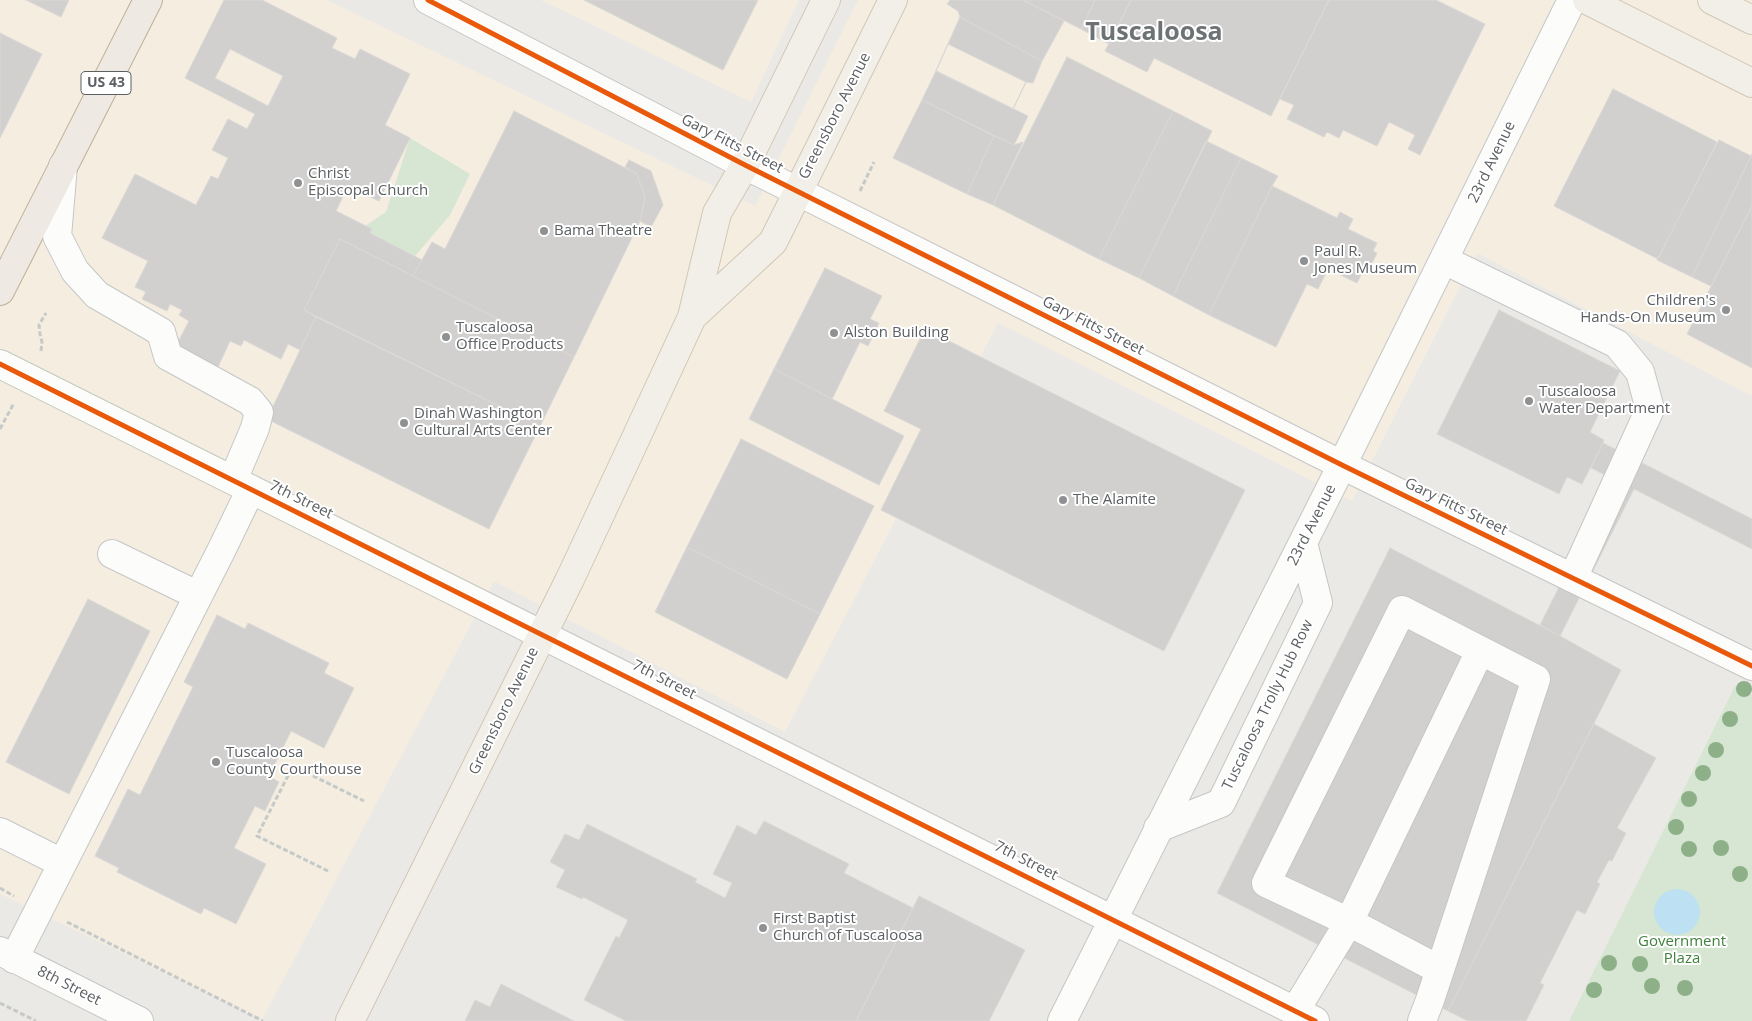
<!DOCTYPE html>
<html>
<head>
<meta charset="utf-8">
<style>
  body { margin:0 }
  canvas { display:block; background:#ebe9e6 }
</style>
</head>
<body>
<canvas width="1752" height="1021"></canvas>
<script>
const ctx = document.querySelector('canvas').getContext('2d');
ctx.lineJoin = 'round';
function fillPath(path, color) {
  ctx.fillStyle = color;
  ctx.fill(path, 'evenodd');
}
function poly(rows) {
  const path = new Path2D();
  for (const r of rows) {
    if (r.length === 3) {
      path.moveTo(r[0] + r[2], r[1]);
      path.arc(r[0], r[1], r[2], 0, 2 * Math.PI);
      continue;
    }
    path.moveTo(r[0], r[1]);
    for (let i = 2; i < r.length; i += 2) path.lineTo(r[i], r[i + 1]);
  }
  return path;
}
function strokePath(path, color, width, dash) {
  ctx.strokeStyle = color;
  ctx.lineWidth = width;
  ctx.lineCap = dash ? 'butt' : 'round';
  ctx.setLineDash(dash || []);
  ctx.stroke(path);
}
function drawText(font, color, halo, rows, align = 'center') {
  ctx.font = font + ' "Open Sans",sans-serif';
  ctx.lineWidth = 4;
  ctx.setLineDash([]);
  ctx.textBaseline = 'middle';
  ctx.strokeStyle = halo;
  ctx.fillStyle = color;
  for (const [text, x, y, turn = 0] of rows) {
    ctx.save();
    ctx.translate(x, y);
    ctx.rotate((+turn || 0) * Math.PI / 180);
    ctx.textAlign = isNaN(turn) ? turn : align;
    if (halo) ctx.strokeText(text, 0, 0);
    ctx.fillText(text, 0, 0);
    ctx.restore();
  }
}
fillPath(poly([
  [0,0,327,0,755,206,858,0,1752,0,1752,396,1477,253,1352,501,998,323,785,732,494,581,262,1020,0,894],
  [541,0,799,0,751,102]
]), '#f4ede0');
fillPath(poly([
  [410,138,470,174,450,215,415,256,370,233,372,229,365,226,386,212],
  [1735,686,1752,695,1752,1021,1569,1021]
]), '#d6e6d2');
fillPath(poly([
  [1677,912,23]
]), '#bde1f2');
const building = poly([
  [26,0,69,0,61,17,26,0],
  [224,0,262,0,337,38,332,48,355,59,360,49,410,74,385,125,410,138,379,201,348,186,336,211,372,229,370,233,422,260,413,276,340,239,304,310,316,317,300,350,288,344,281,359,244,340,241,346,230,341,217,369,175,348,189,321,179,315,182,310,170,304,167,311,142,299,146,292,135,287,148,261,102,238,135,174,196,205,211,176,218,179,228,158,212,150,228,119,247,129,255,114,185,78,224,0],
  [230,49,283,76,268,106,215,78,230,49],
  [584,0,758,0,723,70,584,0],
  [950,0,1023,0,1064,21,1042,61,960,17,958,11,947,4,950,0],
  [1023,0,1095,0,1081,29,1023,0],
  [1095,0,1131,0,1109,44,1081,29,1095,0],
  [1131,0,1329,0,1271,116,1154,58,1147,72,1105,51,1131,0],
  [1329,0,1436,0,1485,24,1420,155,1408,149,1415,135,1389,122,1377,146,1343,130,1339,138,1327,132,1324,137,1287,119,1294,105,1280,99,1329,0],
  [960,17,1042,61,1033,83,1026,82,1013,109,936,71,960,17],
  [0,33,42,54,0,138,0,33],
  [948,44,1026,82,1013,109,936,71,948,44],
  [1067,57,1173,111,1099,259,993,205,1067,57],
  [936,71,1028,116,1014,145,922,100,936,71],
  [1613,89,1717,142,1658,259,1554,206,1613,89],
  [922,100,994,136,967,194,893,158,922,100],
  [514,111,637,174,645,197,640,221,574,357,413,276,432,242,445,249,514,111],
  [1173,111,1212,131,1139,278,1099,259,1173,111],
  [994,136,1014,145,1023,142,993,205,967,194,994,136],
  [1719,140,1751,156,1692,277,1657,260,1719,140],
  [1206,141,1241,158,1173,296,1139,278,1206,141],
  [1752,154,1752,206,1711,286,1692,277,1752,154],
  [1241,158,1278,176,1272,186,1209,315,1173,296,1241,158],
  [629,160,651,171,663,205,651,227,640,221,645,197,637,174,625,167,629,160],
  [1272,186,1337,218,1340,212,1353,219,1348,229,1377,243,1373,251,1377,253,1366,275,1362,273,1357,283,1328,269,1318,289,1307,284,1276,347,1209,315,1272,186],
  [1752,206,1752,368,1687,334,1752,206],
  [340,239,574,357,540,426,304,310,340,239],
  [825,268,882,296,870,319,879,323,868,346,860,342,832,399,774,369,825,268],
  [1499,310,1620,371,1590,432,1604,440,1603,443,1582,484,1567,477,1559,494,1437,434,1499,310],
  [316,317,540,426,489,529,267,419,316,317],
  [925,329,1245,490,1164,651,881,510,921,429,884,411,925,329],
  [774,369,904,436,879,485,749,419,774,369],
  [741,439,874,506,820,614,687,547,741,439],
  [1603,443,1752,519,1752,549,1634,489,1560,636,1540,625,1613,479,1591,468,1603,443],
  [687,547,820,614,787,679,655,612,687,547],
  [1390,548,1560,636,1621,670,1448,1011,1217,893,1390,548],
  [88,599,150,631,69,794,6,762,88,599],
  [217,615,245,629,248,623,329,663,324,673,354,688,324,748,291,731,269,776,279,782,273,794,265,811,255,806,234,848,266,864,236,924,204,908,201,914,117,872,119,868,95,856,128,789,140,795,193,687,184,682,217,615],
  [1594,724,1656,758,1617,828,1626,833,1612,861,1609,860,1597,882,1600,884,1585,914,1577,910,1540,983,1544,985,1526,1021,1468,1021,1448,1011,1594,724],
  [764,821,849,864,844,873,913,908,856,1021,626,1021,584,1000,616,936,619,938,628,920,583,897,582,899,556,887,565,870,550,862,565,834,579,840,587,824,697,879,695,882,725,898,732,883,713,874,737,825,756,835,764,821],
  [919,896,1025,950,989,1021,856,1021,919,896],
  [501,984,574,1021,465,1021,475,1000,490,1007,501,984]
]);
fillPath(building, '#d2d0cf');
strokePath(building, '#dad8d6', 1);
const minor = poly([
  [428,0,745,165,986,286,1342,465,1752,666],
  [63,166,57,236,75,271,97,295,161,332,168,356,250,401,259,412,255,428,233,480],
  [1444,260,1617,344,1640,372,1650,409,1573,578],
  [0,364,1315,1021],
  [112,554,197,595],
  [1158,828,1221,803,1318,603,1303,543],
  [0,832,62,863],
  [0,951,139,1021],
  [14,959,221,551,251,489],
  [1295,1011,1349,922,1480,651],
  [1062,1021,1342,465,1572,0],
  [1422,1021,1430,1000,1536,679,1402,610,1266,883,1349,922,1440,970]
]);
const major = poly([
  [1587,0,1752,83],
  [1712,0,1752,20],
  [692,317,773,242,893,0],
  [350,1021,570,579,628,455,692,317,717,213,745,165,826,0]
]);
const highway = poly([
  [0,291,148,0]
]);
strokePath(minor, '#c5c6c6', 30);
strokePath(major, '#d1c7b6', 30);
strokePath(highway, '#c0af96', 30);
strokePath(poly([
  [860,191,874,162],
  [41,351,42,342,40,334,39,325,46,313],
  [0,429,14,403],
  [328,871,257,836,293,766,364,801],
  [0,888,14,896],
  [67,922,263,1021],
  [0,1003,36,1021]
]), '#c5cac8', 3, [5, 2.5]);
strokePath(minor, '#fcfcfb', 28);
strokePath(major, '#f2efe8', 28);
strokePath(highway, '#eee9e2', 28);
strokePath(poly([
  [428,0,745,165,986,286,1342,465,1752,666],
  [0,364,1315,1021]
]), '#e8590c', 5);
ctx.fillStyle = '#8db088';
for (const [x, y] of [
  [1744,689],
  [1730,719],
  [1716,750],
  [1703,773],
  [1689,799],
  [1676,827],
  [1721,848],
  [1689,849],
  [1740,874],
  [1609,963],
  [1640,964],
  [1652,986],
  [1685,988],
  [1594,990]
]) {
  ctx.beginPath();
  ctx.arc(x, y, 8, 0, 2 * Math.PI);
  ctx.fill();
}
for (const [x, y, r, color] of [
  [298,183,5,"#8e9091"],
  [544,231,5,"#8e9091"],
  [1304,261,5,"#8e9091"],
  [1726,310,5,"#8e9091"],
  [834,333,5,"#8e9091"],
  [446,337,5,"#8e9091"],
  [1529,401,5,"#8e9091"],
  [404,423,5,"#8e9091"],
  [1063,500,5,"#8e9091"],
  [216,762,5,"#8e9091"],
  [763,928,5,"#8e9091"]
]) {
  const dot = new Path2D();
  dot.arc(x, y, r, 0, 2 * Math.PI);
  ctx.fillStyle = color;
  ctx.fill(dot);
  strokePath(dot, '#fff', 2);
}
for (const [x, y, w] of [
  [106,83,50]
]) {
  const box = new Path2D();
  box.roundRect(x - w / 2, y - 11.5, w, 23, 4);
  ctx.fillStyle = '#fff';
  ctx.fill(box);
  strokePath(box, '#5c6063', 1);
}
drawText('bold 14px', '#5c6063', null, [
  ["US 43",106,83]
]);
drawText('15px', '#5c6063', '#fff', [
  ["Greensboro Avenue",835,116,-63],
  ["Gary Fitts Street",732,144,27],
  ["23rd Avenue",1492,162,-64],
  ["Gary Fitts Street",1093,326,27],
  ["7th Street",301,500,26],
  ["Gary Fitts Street",1456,507,26],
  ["23rd Avenue",1312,525,-63],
  ["7th Street",664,680,27],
  ["Tuscaloosa Trolly Hub Row",1268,705,-64],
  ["Greensboro Avenue",504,711,-64],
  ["7th Street",1026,861,27],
  ["8th Street",69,986,27]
]);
drawText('15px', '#5c6063', '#fff', [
  ["Christ",308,174],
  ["Episcopal Church",308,191],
  ["Bama Theatre",554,231],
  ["Paul R.",1314,252],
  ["Jones Museum",1314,269],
  ["Children's",1716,301,"right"],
  ["Hands-On Museum",1716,318,"right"],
  ["Tuscaloosa",456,328],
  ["Office Products",456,345],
  ["Alston Building",844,333],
  ["Tuscaloosa",1539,392],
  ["Water Department",1539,409],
  ["Dinah Washington",414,414],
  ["Cultural Arts Center",414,431],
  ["The Alamite",1073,500],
  ["Tuscaloosa",226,753],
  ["County Courthouse",226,770],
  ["First Baptist",773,919],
  ["Church of Tuscaloosa",773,936]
], 'left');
drawText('15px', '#40813c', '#fff', [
  ["Government",1682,942],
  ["Plaza",1682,959]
]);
drawText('bold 25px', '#6d7275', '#fff', [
  ["Tuscaloosa",1154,33]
]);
</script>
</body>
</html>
